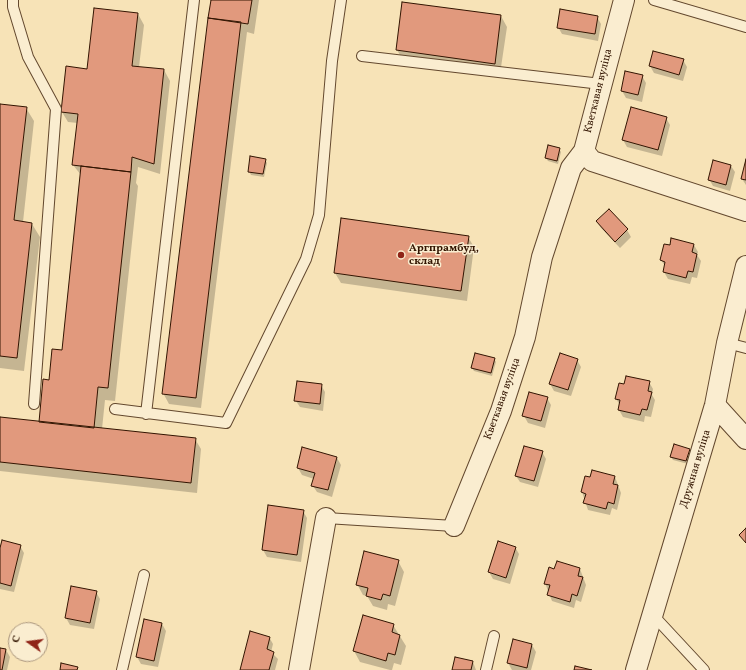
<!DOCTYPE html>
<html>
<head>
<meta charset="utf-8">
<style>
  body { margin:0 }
  #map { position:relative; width:746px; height:670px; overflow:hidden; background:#f7e3b7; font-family:Vollkorn,serif }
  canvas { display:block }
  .north { position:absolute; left:8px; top:622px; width:40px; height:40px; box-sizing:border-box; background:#faedd0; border:1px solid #aa967d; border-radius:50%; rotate:284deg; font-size:11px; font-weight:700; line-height:16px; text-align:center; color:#321401 }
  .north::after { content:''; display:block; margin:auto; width:14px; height:18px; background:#8f2418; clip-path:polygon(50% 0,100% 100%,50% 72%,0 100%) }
</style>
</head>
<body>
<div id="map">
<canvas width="746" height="670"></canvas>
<div class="north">С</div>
</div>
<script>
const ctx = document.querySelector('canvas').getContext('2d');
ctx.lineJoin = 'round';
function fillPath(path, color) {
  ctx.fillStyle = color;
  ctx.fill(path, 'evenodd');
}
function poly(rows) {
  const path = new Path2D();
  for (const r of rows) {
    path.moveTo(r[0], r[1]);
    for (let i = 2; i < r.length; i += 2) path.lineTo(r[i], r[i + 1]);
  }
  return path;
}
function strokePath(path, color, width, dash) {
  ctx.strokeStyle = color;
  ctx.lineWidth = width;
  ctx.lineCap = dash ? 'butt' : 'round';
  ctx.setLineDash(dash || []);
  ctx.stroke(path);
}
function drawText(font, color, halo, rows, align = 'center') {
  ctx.font = font + ' Vollkorn,serif';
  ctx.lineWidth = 3;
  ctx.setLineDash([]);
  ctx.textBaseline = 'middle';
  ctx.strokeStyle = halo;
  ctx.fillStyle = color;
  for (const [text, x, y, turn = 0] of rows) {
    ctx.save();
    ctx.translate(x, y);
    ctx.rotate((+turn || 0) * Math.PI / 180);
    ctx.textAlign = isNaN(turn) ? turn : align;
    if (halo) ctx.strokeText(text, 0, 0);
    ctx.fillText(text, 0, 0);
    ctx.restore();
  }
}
fillPath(poly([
  [212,0,259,0,254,34,247,32,201,408,169,404,163,393],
  [138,14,144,25,139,67,164,70,170,81,160,174,138,167,136,183,138,186,115,401,105,400,102,429,195,439,201,449,197,493,0,471,0,418,40,422,50,381,63,351,81,175,73,165,78,123,68,122,62,112,88,70],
  [501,16,507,27,500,74,403,60,397,50],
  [597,17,601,24,598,41,562,34,558,27],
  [683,60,687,67,683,81,654,73,650,66],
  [642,76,646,83,642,102,626,98,622,91],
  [0,105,26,108,34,121,23,222,32,224,40,237,24,371,0,368],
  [666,118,670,125,662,156,627,147,623,140],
  [559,149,561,152,558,164,548,161,546,158],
  [265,160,267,163,264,177,251,175,249,171],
  [746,163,746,185,742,179],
  [731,166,735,172,730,191,713,186,709,179],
  [609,211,627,230,631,237,620,248,601,228,597,222],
  [468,237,474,247,467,301,341,283,335,273],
  [672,239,694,245,698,252,697,255,701,261,697,278,692,277,690,284,668,279,664,272,665,266,661,260,670,246],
  [494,359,496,362,492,376,474,371,472,368],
  [577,360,581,367,571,396,554,391,550,384],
  [649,382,653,389,652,395,655,400,651,417,645,416,644,422,623,417,619,410,620,405,616,399,625,385],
  [321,385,325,392,323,411,300,407,296,401],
  [547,398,551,405,545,428,528,423,524,416],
  [303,448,337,458,341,465,332,497,317,492,313,486,314,479,302,475,298,468],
  [689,450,691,453,688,464,673,460,671,457],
  [542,452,546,459,538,487,520,482,516,476],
  [615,477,621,493,617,510,612,508,610,515,588,510,582,492],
  [303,511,307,518,301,562,267,557,263,550],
  [20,546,24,553,14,592,0,589,0,552],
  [515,547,519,554,510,584,493,579,489,572],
  [398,561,404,572,395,606,388,604,387,610,373,606,367,596,363,595,357,584],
  [580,569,586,585,581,602,576,600,574,608,552,601,545,583],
  [96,592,100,599,94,629,70,625,66,618],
  [162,624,166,631,158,667,141,664,137,657],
  [393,625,406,646,401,665,394,663,392,670,390,670,360,662,354,651],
  [269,637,273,644,271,652,278,659,275,670,241,670],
  [513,641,532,645,536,652,531,670,512,670,508,663],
  [0,649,6,650,10,657,7,670,0,670],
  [473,662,476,670,453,670]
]), '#0003');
const building = poly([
  [211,0,252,0,248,24,208,18,211,0],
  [402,2,501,15,495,64,396,50,402,2],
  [94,8,138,13,132,66,164,69,154,164,132,157,131,172,72,165,78,114,61,112,66,66,87,69,94,8],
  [560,9,598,16,595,34,557,28,560,9],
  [208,18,241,22,196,398,162,394,208,18],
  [653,51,684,59,679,75,649,66,653,51],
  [625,71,643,75,638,95,621,91,625,71],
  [0,104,27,107,14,220,32,223,17,358,0,356,0,104],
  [631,107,667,117,658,150,622,140,631,107],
  [548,145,560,148,557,161,545,158,548,145],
  [250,156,266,159,263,174,248,172,250,156],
  [746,159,746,180,741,179,746,159],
  [713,160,731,165,726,185,708,180,713,160],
  [81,166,131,172,108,388,98,387,94,428,39,422,43,379,49,380,52,349,62,350,81,166],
  [609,209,628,229,615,242,596,221,609,209],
  [341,218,469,236,461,291,334,273,341,218],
  [671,238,694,244,692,252,697,254,693,272,688,271,686,278,663,272,665,262,660,260,664,244,670,245,671,238],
  [475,353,495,358,491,373,471,368,475,353],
  [560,353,578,359,568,390,549,384,560,353],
  [626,376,650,381,648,391,652,392,647,410,642,409,640,415,618,410,620,400,615,399,619,383,624,384,626,376],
  [297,381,322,384,320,404,294,401,297,381],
  [529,392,548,397,541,421,522,416,529,392],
  [0,417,196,438,191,483,0,462,0,417],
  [674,444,690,449,686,461,670,457,674,444],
  [524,446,543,451,534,481,515,476,524,446],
  [302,447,337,457,328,490,311,486,315,473,297,468,302,447],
  [592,470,615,476,613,484,618,485,614,504,608,502,606,509,583,503,586,494,581,492,585,476,590,477,592,470],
  [268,505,304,510,297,555,262,550,268,505],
  [746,528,746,543,739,535,746,528],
  [2,540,21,545,11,586,0,583,0,548,2,540],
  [498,541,516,547,506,578,488,572,498,541],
  [364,551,399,560,390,596,383,594,381,600,366,596,368,588,356,585,364,551],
  [557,561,580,568,578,576,583,577,577,596,572,594,570,602,547,595,550,585,544,584,549,567,554,569,557,561],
  [71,586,97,591,90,623,65,618,71,586],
  [363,615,394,624,392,632,400,635,395,655,388,653,386,661,353,651,363,615],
  [144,619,162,623,154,661,136,657,144,619],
  [250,631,270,637,267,649,274,652,269,670,240,670,250,631],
  [513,639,532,644,527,668,507,663,513,639],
  [0,648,6,649,2,670,0,670,0,648],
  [455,657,473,661,471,670,452,670,455,657],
  [61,663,78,667,77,670,60,670,61,663],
  [575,666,592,670,574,670,575,666]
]);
fillPath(building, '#e1997d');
strokePath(building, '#321401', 1);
const service = poly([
  [13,0,13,7,28,57,56,109,34,404],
  [654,0,746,27],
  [362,56,601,84],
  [727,343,746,348],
  [115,409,226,423,306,259,319,215,332,61,341,0],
  [146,414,194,0],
  [326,518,454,526],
  [652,614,704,670],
  [122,670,144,575],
  [486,670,494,636]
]);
const minor = poly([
  [584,151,592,161,746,211],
  [715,405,746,439],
  [454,526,501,411,525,337,542,257,571,168,584,151,624,0],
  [299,670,326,518],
  [636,670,715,405,727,343,746,266]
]);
strokePath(service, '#63482e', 12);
strokePath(minor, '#63482e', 22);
strokePath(service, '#faedd0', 10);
strokePath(minor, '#faedd0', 20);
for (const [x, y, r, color] of [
  [401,255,4,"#8f2418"]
]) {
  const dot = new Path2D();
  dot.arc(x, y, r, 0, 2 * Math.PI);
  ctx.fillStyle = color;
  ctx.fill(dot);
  strokePath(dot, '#faedd0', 1.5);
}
drawText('11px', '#321401', '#faedd0', [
  ["Кветкавая вуліца",599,91,-76],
  ["Кветкавая вуліца",503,399,-70],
  ["Дружная вуліца",696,469,-73]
]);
drawText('bold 11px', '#321401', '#faedd0', [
  ["Аргпрамбуд,",409,249],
  ["склад",409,262]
], 'left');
</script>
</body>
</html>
